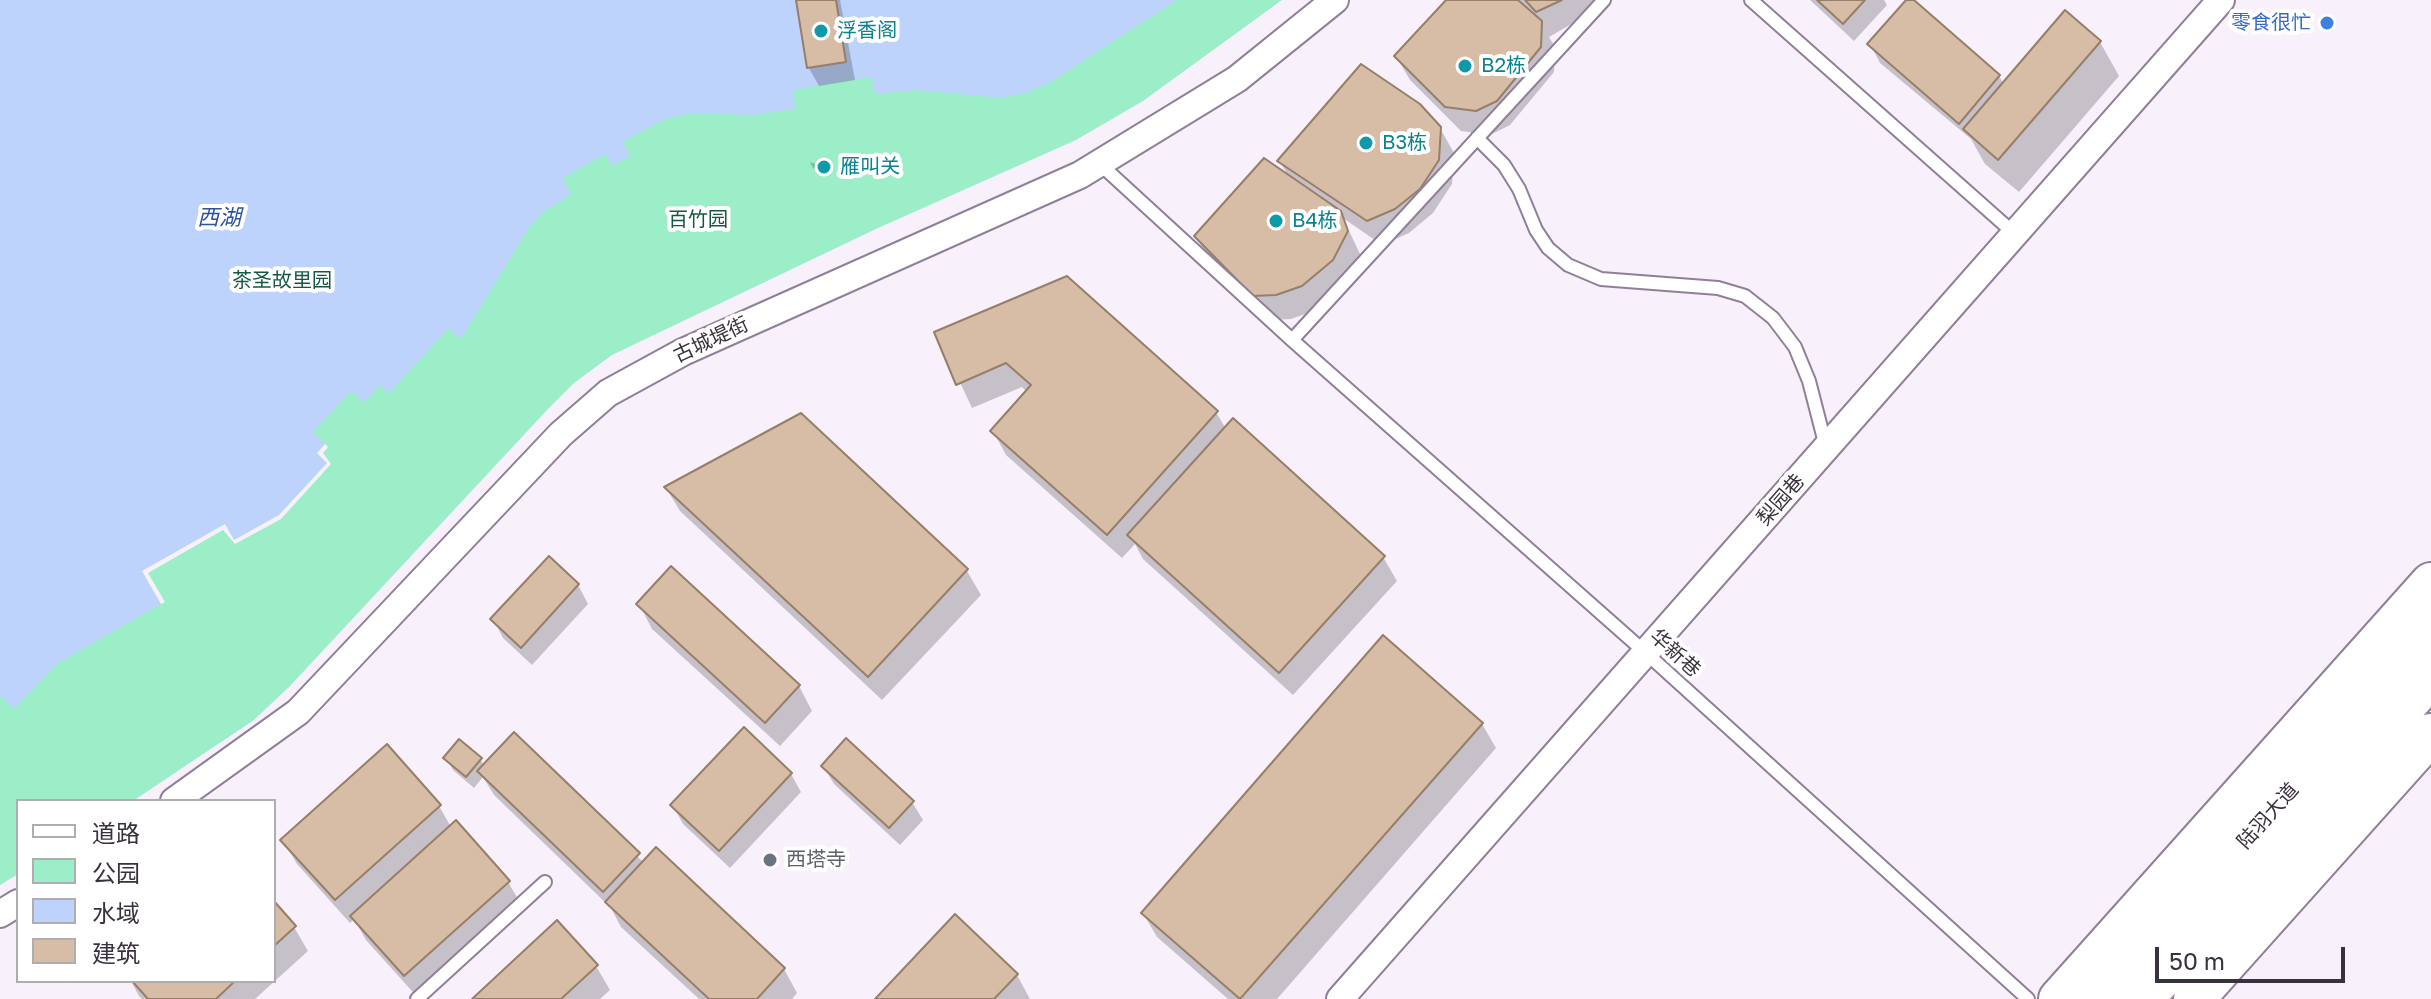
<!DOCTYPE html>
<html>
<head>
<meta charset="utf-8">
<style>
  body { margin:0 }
  #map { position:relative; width:2431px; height:999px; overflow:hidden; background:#f8f1fc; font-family:"Golos Text","Noto Sans SC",sans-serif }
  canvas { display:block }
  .legend { position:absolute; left:16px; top:799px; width:260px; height:184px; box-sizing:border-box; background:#fff; border:2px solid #b0adb1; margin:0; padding:10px 14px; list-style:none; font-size:24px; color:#39313d }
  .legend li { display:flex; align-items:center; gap:16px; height:40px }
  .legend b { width:40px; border:2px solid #b0adb1 }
  .scale { position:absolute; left:2155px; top:947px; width:190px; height:36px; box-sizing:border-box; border:4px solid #39313d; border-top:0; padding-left:10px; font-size:24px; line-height:28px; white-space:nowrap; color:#39313d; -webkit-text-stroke:6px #fff; paint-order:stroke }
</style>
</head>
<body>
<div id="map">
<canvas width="2431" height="999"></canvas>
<ul class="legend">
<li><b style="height:10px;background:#fff"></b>道路</li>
<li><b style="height:22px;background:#9beec7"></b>公园</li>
<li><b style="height:22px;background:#bdd3fb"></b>水域</li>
<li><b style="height:22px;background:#d7bda6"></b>建筑</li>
</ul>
<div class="scale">50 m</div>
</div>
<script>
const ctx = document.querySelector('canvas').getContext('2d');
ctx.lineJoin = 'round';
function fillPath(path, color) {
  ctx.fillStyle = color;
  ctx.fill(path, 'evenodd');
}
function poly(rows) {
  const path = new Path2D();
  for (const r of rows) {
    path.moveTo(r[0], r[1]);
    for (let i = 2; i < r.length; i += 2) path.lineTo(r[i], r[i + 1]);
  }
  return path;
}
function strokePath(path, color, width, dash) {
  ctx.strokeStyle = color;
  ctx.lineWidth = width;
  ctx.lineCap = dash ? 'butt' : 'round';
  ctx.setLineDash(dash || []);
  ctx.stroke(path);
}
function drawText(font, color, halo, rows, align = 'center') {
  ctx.font = font + ' "Golos Text","Noto Sans SC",sans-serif';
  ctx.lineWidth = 8;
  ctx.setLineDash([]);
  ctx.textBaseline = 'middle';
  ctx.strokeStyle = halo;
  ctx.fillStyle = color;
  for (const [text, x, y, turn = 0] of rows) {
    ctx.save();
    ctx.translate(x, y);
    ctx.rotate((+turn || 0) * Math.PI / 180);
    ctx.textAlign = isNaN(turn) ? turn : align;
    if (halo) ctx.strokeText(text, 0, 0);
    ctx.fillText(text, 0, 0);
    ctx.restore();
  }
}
fillPath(poly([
  [0,0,1282,0,1143,101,1076,140,878,228,612,355,574,383,548,409,290,686,254,720,133,801,18,801,18,874,0,885]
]), '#9beec7');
fillPath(poly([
  [0,0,1177,0,1051,82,1026,93,1002,98,916,90,875,94,871,77,793,90,795,109,752,115,692,113,665,119,623,142,630,156,612,166,605,154,563,178,571,195,543,212,530,226,461,339,449,328,389,393,380,385,364,402,351,391,313,432,325,444,318,453,327,462,279,515,234,540,224,525,143,571,161,604,57,664,14,709,0,696]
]), '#bdd3fb');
fillPath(poly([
  [325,444,328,447,323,453,331,464,281,519,235,544,223,530,148,573,165,602,161,604,142,571,225,524,234,540,279,515,327,463,317,453]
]), '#f8f1fc');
fillPath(poly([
  [798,0,840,0,855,80,819,86,809,68],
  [1449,0,1515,0,1521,4,1519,0,1613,0,1549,37,1555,47,1554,72,1510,125,1490,135,1461,131,1410,80,1396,56],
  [1810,0,1884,0,1887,5,1854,41],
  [1909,0,1999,76,2004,85,2100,42,2119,76,2019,192,1985,164,1971,139,1880,63,1870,44],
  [1440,128,1454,153,1452,184,1433,213,1409,233,1382,245,1343,218,1361,256,1316,310,1291,319,1269,320,1210,261,1196,236,1289,178,1280,161],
  [810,162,822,166,821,171,813,168],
  [937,333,1216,412,1226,429,1383,557,1397,581,1293,695,1143,559,1135,544,1122,558,1006,455,993,431,1027,392,1022,387,972,408],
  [801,416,967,571,981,595,882,700,680,511,666,488],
  [578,585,588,604,532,665,503,638,493,619],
  [639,604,799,686,812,711,780,746,652,629],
  [1383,638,1482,724,1496,748,1277,999,1228,999,1157,937,1143,913],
  [515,735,644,863,784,969,797,993,792,999,699,999,621,927,611,908,494,795,483,777,474,788,453,770,446,758,481,760,484,766],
  [823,766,912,802,923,820,900,845,834,784],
  [791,774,801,792,730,868,683,824,673,806],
  [439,806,451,827,508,882,522,906,419,999,366,940,354,919,350,923,297,864,283,840],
  [274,904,294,927,308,951,255,999,142,999,139,996,131,981,274,981],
  [596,966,610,990,600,999,474,999],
  [1017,975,1030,999,878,999]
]), '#0003');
const building = poly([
  [796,0,836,0,846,62,807,68,796,0],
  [1446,0,1518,0,1542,21,1541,47,1497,101,1476,111,1445,107,1394,56,1446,0],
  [1525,0,1562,0,1536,12,1525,0],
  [1817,0,1865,0,1843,24,1817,0],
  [1906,0,1914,0,2000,75,1959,124,1867,44,1906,0],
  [2065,10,2101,41,1998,160,1963,129,2065,10],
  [1361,64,1420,104,1441,127,1439,160,1420,189,1395,209,1367,221,1277,161,1361,64],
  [1264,158,1341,211,1348,231,1333,260,1302,286,1276,295,1253,296,1194,236,1264,158],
  [1067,276,1218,411,1107,535,990,431,1031,385,1006,363,956,385,934,332,1067,276],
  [801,413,968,569,868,677,664,487,801,413],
  [1233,418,1385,556,1279,673,1127,535,1233,418],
  [549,556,579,584,521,648,490,619,549,556],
  [671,566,800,685,765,723,636,604,671,566],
  [1383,635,1483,723,1240,999,1141,913,1383,635],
  [744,727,792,773,719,851,670,805,744,727],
  [514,732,640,853,603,892,477,771,514,732],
  [846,738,914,801,889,828,821,766,846,738],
  [459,739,482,758,466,777,443,758,459,739],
  [387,744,441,805,335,900,280,840,387,744],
  [456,820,510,881,404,976,350,916,456,820],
  [656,847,785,968,757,999,709,999,605,902,656,847],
  [274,901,296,926,274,946,274,901],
  [955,914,1018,974,994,999,875,999,955,914],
  [557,920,598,965,561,999,472,999,557,920],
  [132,981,235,981,216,999,148,999,132,981]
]);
fillPath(building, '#d7bda6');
strokePath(building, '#967e68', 2);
const lane = poly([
  [1751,0,2015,234],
  [1477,138,1504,165,1519,189,1536,230,1548,248,1568,265,1601,279,1718,288,1745,296,1773,318,1795,347,1809,381,1826,447],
  [1100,164,1292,340,1646,653,2028,999],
  [1292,340,1604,0],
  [417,999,545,882]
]);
const street = poly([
  [174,801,298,712,561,434,608,393,683,352,1080,175,1237,79,1335,0],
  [0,914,18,903],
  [1340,999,2221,0]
]);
const primary = poly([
  [2059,999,2431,583],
  [2106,999,2431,632],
  [2143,999,2431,677],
  [2194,999,2431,734]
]);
strokePath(lane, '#907f99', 16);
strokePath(street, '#907f99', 30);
strokePath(primary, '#907f99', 44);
strokePath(lane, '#fff', 12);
strokePath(street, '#fff', 26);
strokePath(primary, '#fff', 40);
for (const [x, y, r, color] of [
  [2327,23,8,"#3f7fe0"],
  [821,31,8,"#0f9aa8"],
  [1465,66,8,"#0f9aa8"],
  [1366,143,8,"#0f9aa8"],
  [824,167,8,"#0f9aa8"],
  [1276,221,8,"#0f9aa8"],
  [770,860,8,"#6b7280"]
]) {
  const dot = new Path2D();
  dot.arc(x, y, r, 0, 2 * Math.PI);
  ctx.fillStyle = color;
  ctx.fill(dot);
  strokePath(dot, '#fff', 3);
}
drawText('20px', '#366cbe', '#fff', [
  ["零食很忙",2311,23]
], 'right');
drawText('20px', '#0d838f', '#fff', [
  ["浮香阁",837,31],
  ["B2栋",1481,66],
  ["B3栋",1382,143],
  ["雁叫关",840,167],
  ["B4栋",1292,221]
], 'left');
drawText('20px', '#175940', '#fff', [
  ["百竹园",698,220],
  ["茶圣故里园",282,281]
]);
drawText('20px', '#39313d', '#fff', [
  ["古城堤街",711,340,-25],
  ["梨园巷",1781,500,-49],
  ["华新巷",1675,653,42],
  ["陆羽大道",2268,816,-48]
]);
drawText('20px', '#5b616d', '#fff', [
  ["西塔寺",786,860]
], 'left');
drawText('italic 22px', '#2d539f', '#fff', [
  ["西湖",219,218]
]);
</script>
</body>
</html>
